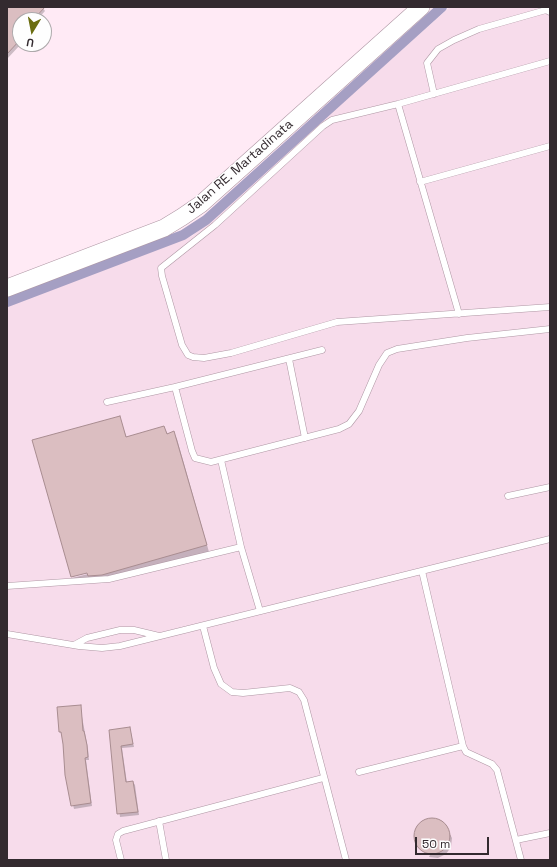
<!DOCTYPE html>
<html>
<head>
<meta charset="utf-8">
<style>
  body { margin:0 }
  #map { position:relative; width:557px; height:867px; overflow:hidden; background:#ffeaf5; font-family:"Space Grotesk",sans-serif }
  canvas { display:block }
  .frame { position:absolute; inset:0; border:8px solid #332a2f; pointer-events:none }
  .north { position:absolute; left:12px; top:12px; width:40px; height:40px; box-sizing:border-box; background:#fefefe; border:1px solid #ada9ab; border-radius:50%; rotate:190deg; font-size:11px; font-weight:700; line-height:16px; text-align:center; color:#332a2f }
  .north::after { content:''; display:block; margin:auto; width:14px; height:18px; background:#6b6d11; clip-path:polygon(50% 0,100% 100%,50% 72%,0 100%) }
  .scale { position:absolute; left:415px; top:837px; width:74px; height:18px; box-sizing:border-box; border:2px solid #332a2f; border-top:0; padding-left:5px; font-size:12px; line-height:14px; white-space:nowrap; color:#332a2f; -webkit-text-stroke:3px #fefefe; paint-order:stroke }
</style>
</head>
<body>
<div id="map">
<canvas width="557" height="867"></canvas>
<div class="frame"></div>
<div class="north">U</div>
<div class="scale">50 m</div>
</div>
<script>
const ctx = document.querySelector('canvas').getContext('2d');
ctx.lineJoin = 'round';
function fillPath(path, color) {
  ctx.fillStyle = color;
  ctx.fill(path, 'evenodd');
}
function poly(rows) {
  const path = new Path2D();
  for (const r of rows) {
    if (r.length === 3) {
      path.moveTo(r[0] + r[2], r[1]);
      path.arc(r[0], r[1], r[2], 0, 2 * Math.PI);
      continue;
    }
    path.moveTo(r[0], r[1]);
    for (let i = 2; i < r.length; i += 2) path.lineTo(r[i], r[i + 1]);
  }
  return path;
}
function strokePath(path, color, width, dash) {
  ctx.strokeStyle = color;
  ctx.lineWidth = width;
  ctx.lineCap = dash ? 'butt' : 'round';
  ctx.setLineDash(dash || []);
  ctx.stroke(path);
}
function drawText(font, color, halo, rows, align = 'center') {
  ctx.font = font + ' "Space Grotesk",sans-serif';
  ctx.lineWidth = 3;
  ctx.setLineDash([]);
  ctx.textBaseline = 'middle';
  ctx.strokeStyle = halo;
  ctx.fillStyle = color;
  for (const [text, x, y, turn = 0] of rows) {
    ctx.save();
    ctx.translate(x, y);
    ctx.rotate((+turn || 0) * Math.PI / 180);
    ctx.textAlign = isNaN(turn) ? turn : align;
    if (halo) ctx.strokeText(text, 0, 0);
    ctx.fillText(text, 0, 0);
    ctx.restore();
  }
}
fillPath(poly([
  [450,7,550,7,550,860,7,860,7,305,192,236]
]), '#f7dceb');
fillPath(poly([
  [7,7,42,7,45,11,37,20,20,20,21,44,7,59],
  [119,417,127,438,164,428,168,434,174,433,177,439,209,552,106,581,75,583,72,578,92,573],
  [80,706,88,749,89,760,86,760,92,806,74,809,66,774,62,735,60,732],
  [130,728,134,747,122,748,127,783,133,782,135,785,139,815,120,817,110,731],
  [429,819,437,820,445,825,452,838,451,847,446,854,438,858,429,857,422,852,429,857,430,855,419,847,415,839,415,830,420,823]
]), '#0003');
strokePath(poly([
  [7,302,183,235,206,220,442,7]
]), '#a59fc3', 10);
const building = poly([
  [7,7,45,7,33,20,20,20,20,40,7,54,7,7],
  [120,416,126,437,164,426,167,434,174,431,207,545,102,575,88,576,87,573,71,577,32,440,120,416],
  [81,705,83,731,84,731,87,745,88,757,85,758,91,803,71,806,65,775,63,744,61,732,59,732,57,707,81,705],
  [130,727,133,744,121,746,126,782,133,781,138,812,117,814,109,730,130,727],
  [432,836,18]
]);
fillPath(building, '#dbbec1');
strokePath(building, '#a98d91', 1);
const service = poly([
  [550,61,398,104,332,120,323,126,215,225,161,268,162,276,182,345,188,355,193,357,204,358,231,353,337,322,550,307],
  [434,94,427,63,438,49,454,40,479,29,546,10,550,12],
  [398,104,459,314],
  [420,182,550,146],
  [289,359,305,438],
  [175,387,192,451,195,458,211,462,339,429,349,424,359,411,379,365,387,353,397,349,467,338,550,329],
  [107,402,175,387,322,350],
  [221,460,241,547],
  [508,496,550,487],
  [422,571,463,746,466,752,492,764,497,770,521,860],
  [7,586,109,579,241,547,260,611],
  [203,626,214,668,221,684,232,692,243,693,290,688,299,692,304,700,346,860],
  [7,634,79,646,102,648,120,646,550,539],
  [74,645,87,638,120,630,134,630,159,636],
  [359,772,463,746],
  [159,821,166,860],
  [516,840,550,833],
  [121,860,116,840,118,834,123,831,323,778]
]);
const secondary = poly([
  [7,288,164,228,182,217,201,204,421,7]
]);
strokePath(service, '#af97a4', 7);
strokePath(secondary, '#af97a4', 18);
strokePath(service, '#fff', 6);
strokePath(secondary, '#fff', 17);
drawText('13px', '#332a2f', '#fefefe', [
  ["Jalan RE. Martadinata",240,167,-41]
]);
</script>
</body>
</html>
